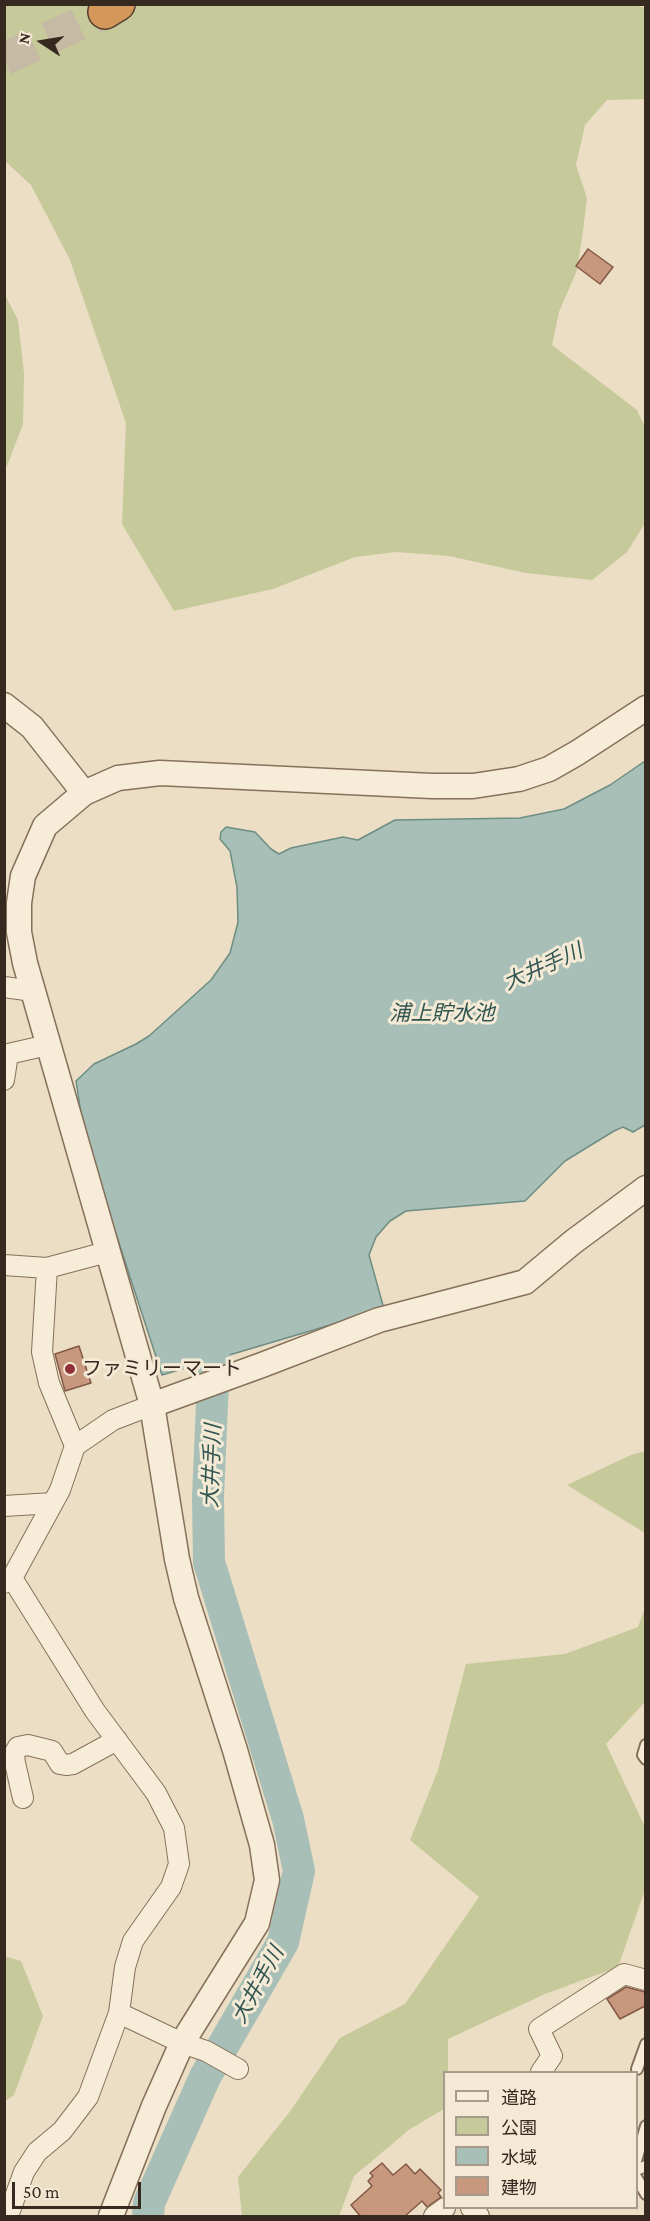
<!DOCTYPE html>
<html>
<head>
<meta charset="utf-8">
<style>
  body { margin:0 }
  #map { position:relative; width:650px; height:2221px; overflow:hidden; background:#ebdec5; font-family:"Crimson Pro","Noto Sans JP",serif }
  canvas { display:block }
  .frame { position:absolute; inset:0; border:6px solid #36291f; pointer-events:none }
  .legend { position:absolute; left:443px; top:2071px; width:195px; height:138px; box-sizing:border-box; background:#f3e9d4; border:2px solid #a79c8c; margin:0; padding:8px 10px; list-style:none; font-size:18px; color:#36291f }
  .legend li { display:flex; align-items:center; gap:12px; height:30px }
  .legend b { width:30px; border:2px solid #a79c8c }
  .north { position:absolute; left:12px; top:12px; width:60px; height:60px; -webkit-text-stroke:4px #f3e9d4; paint-order:stroke; rotate:282deg; font-size:16px; font-weight:700; line-height:24px; text-align:center; color:#36291f }
  .north::after { content:''; display:block; margin:auto; width:21px; height:27px; background:#36291f; clip-path:polygon(50% 0,100% 100%,50% 72%,0 100%) }
  .scale { position:absolute; left:12px; top:2182px; width:129px; height:27px; box-sizing:border-box; border:3px solid #36291f; border-top:0; padding-left:8px; font-size:18px; line-height:21px; white-space:nowrap; color:#36291f; -webkit-text-stroke:4px #f3e9d4; paint-order:stroke }
</style>
</head>
<body>
<div id="map">
<canvas width="650" height="2221"></canvas>
<div class="frame"></div>
<ul class="legend">
<li><b style="height:8px;background:#f7ecd8"></b>道路</li>
<li><b style="height:16px;background:#c6c99a"></b>公園</li>
<li><b style="height:16px;background:#a7bfb6"></b>水域</li>
<li><b style="height:16px;background:#c7987d"></b>建物</li>
</ul>
<div class="north">N</div>
<div class="scale">50 m</div>
</div>
<script>
const ctx = document.querySelector('canvas').getContext('2d');
ctx.lineJoin = 'round';
function fillPath(path, color) {
  ctx.fillStyle = color;
  ctx.fill(path, 'evenodd');
}
function poly(rows) {
  const path = new Path2D();
  for (const r of rows) {
    path.moveTo(r[0], r[1]);
    for (let i = 2; i < r.length; i += 2) path.lineTo(r[i], r[i + 1]);
  }
  return path;
}
function strokePath(path, color, width, dash) {
  ctx.strokeStyle = color;
  ctx.lineWidth = width;
  ctx.lineCap = dash ? 'butt' : 'round';
  ctx.setLineDash(dash || []);
  ctx.stroke(path);
}
function drawText(font, color, halo, rows, align = 'center') {
  ctx.font = font + ' "Crimson Pro","Noto Sans JP",serif';
  ctx.lineWidth = 6;
  ctx.setLineDash([]);
  ctx.textBaseline = 'middle';
  ctx.strokeStyle = halo;
  ctx.fillStyle = color;
  for (const [text, x, y, turn = 0] of rows) {
    ctx.save();
    ctx.translate(x, y);
    ctx.rotate((+turn || 0) * Math.PI / 180);
    ctx.textAlign = isNaN(turn) ? turn : align;
    if (halo) ctx.strokeText(text, 0, 0);
    ctx.fillText(text, 0, 0);
    ctx.restore();
  }
}
fillPath(poly([
  [634,4,645,8,645,99,607,100,585,125,576,165,587,198,583,231,577,270,559,312,552,345,637,410,645,427,645,523,627,552,592,580,526,573,449,556,396,552,355,557,273,589,174,611,122,524,126,423,70,260,31,185,5,161,5,5],
  [4,293,18,320,24,373,23,424,7,466,5,468],
  [645,1451,645,1533,567,1485,631,1455],
  [645,1608,645,1702,606,1744,645,1827,645,1890,618,1967,545,1994,448,2039,448,2072,444,2072,444,2109,410,2129,354,2176,339,2216,242,2216,238,2177,291,2110,340,2038,405,2004,479,1897,410,1840,438,1770,466,1664,565,1654,638,1627],
  [4,1956,21,1961,43,2016,14,2095,5,2101]
]), '#c6c99a');
const water = poly([
  [645,761,645,1125,633,1132,623,1127,614,1131,565,1161,525,1201,406,1211,390,1221,376,1237,369,1255,384,1309,162,1375,85,1139,76,1081,94,1064,136,1044,149,1036,211,980,230,953,238,922,237,887,230,851,220,839,221,832,226,827,255,832,271,849,279,854,291,848,343,837,358,840,395,820,520,818,564,809,610,785,645,761]
]);
fillPath(water, '#a7bfb6');
strokePath(water, '#6e8d83', 1.5);
strokePath(poly([
  [148,2216,149,2203,205,2077,283,1942,299,1871,288,1819,209,1562,208,1497,214,1357,205,1318]
]), '#a7bfb6', 32);
const building = poly([
  [588,249,613,267,600,284,576,266,588,249],
  [79,1346,91,1383,65,1391,55,1354,79,1346],
  [626,1987,645,1992,645,2006,620,2019,607,1999,626,1987],
  [382,2163,393,2175,406,2164,415,2174,420,2169,441,2190,438,2193,441,2197,427,2207,422,2201,404,2217,361,2217,351,2205,372,2186,368,2181,373,2176,370,2173,382,2163]
]);
fillPath(building, '#c7987d');
strokePath(building, '#835944', 1.5);
strokePath(poly([
  [4,59,105,12]
]), '#c7baa4', 33, [33, 16]);
const service = poly([
  [646,1745,643,1755,646,1759],
  [637,2069,646,2044],
  [636,2161,646,2126],
  [636,2170,646,2166],
  [636,2177,646,2194]
]);
const minor = poly([
  [4,987,33,991],
  [4,1080,8,1054,48,1045],
  [4,1265,47,1268,107,1252],
  [47,1268,42,1352,49,1383,75,1446],
  [4,1506,53,1503],
  [4,1583,12,1578,60,1490,75,1446,113,1420,152,1405],
  [23,1798,15,1763,14,1754,18,1747,28,1745,52,1751,60,1764,66,1765,73,1764,117,1740],
  [119,2013,182,2043,206,2051,238,2069],
  [541,2072,552,2056,539,2029,624,1974,646,1980],
  [471,2208,479,2216],
  [8,2216,24,2172,37,2152,62,2131,88,2097,119,2013,125,1967,133,1941,171,1887,179,1864,174,1828,156,1793,95,1711,12,1578],
  [434,2216,445,2208]
]);
const tertiary = poly([
  [4,705,32,727,84,793],
  [152,1405,262,1365,379,1320,525,1282,573,1242,646,1188],
  [111,2216,154,2106,182,2043,257,1923,267,1880,262,1845,235,1750,186,1598,177,1559,152,1405,25,963,19,932,19,903,23,876,45,826,84,793,118,778,160,773,432,786,473,786,519,779,549,769,577,753,646,708]
]);
const motorway = poly([
  [105,12,118,4]
]);
strokePath(service, '#85705c', 14);
strokePath(minor, '#85705c', 22);
strokePath(tertiary, '#85705c', 27);
strokePath(motorway, '#543f30', 36);
strokePath(service, '#f7ecd8', 10);
strokePath(minor, '#f7ecd8', 20);
strokePath(tertiary, '#f7ecd8', 24);
strokePath(motorway, '#d5985b', 33);
for (const [x, y, r, color] of [
  [70,1369,6,"#913036"]
]) {
  const dot = new Path2D();
  dot.arc(x, y, r, 0, 2 * Math.PI);
  ctx.fillStyle = color;
  ctx.fill(dot);
  strokePath(dot, '#f3e9d4', 2);
}
drawText('20px', '#36291f', '#f3e9d4', [
  ["ファミリーマート",82,1369]
], 'left');
drawText('italic 21px', '#305551', '#f3e9d4', [
  ["大井手川",543,967,-24],
  ["浦上貯水池",442,1014],
  ["大井手川",212,1466,-88],
  ["大井手川",258,1985,-61]
]);
</script>
</body>
</html>
